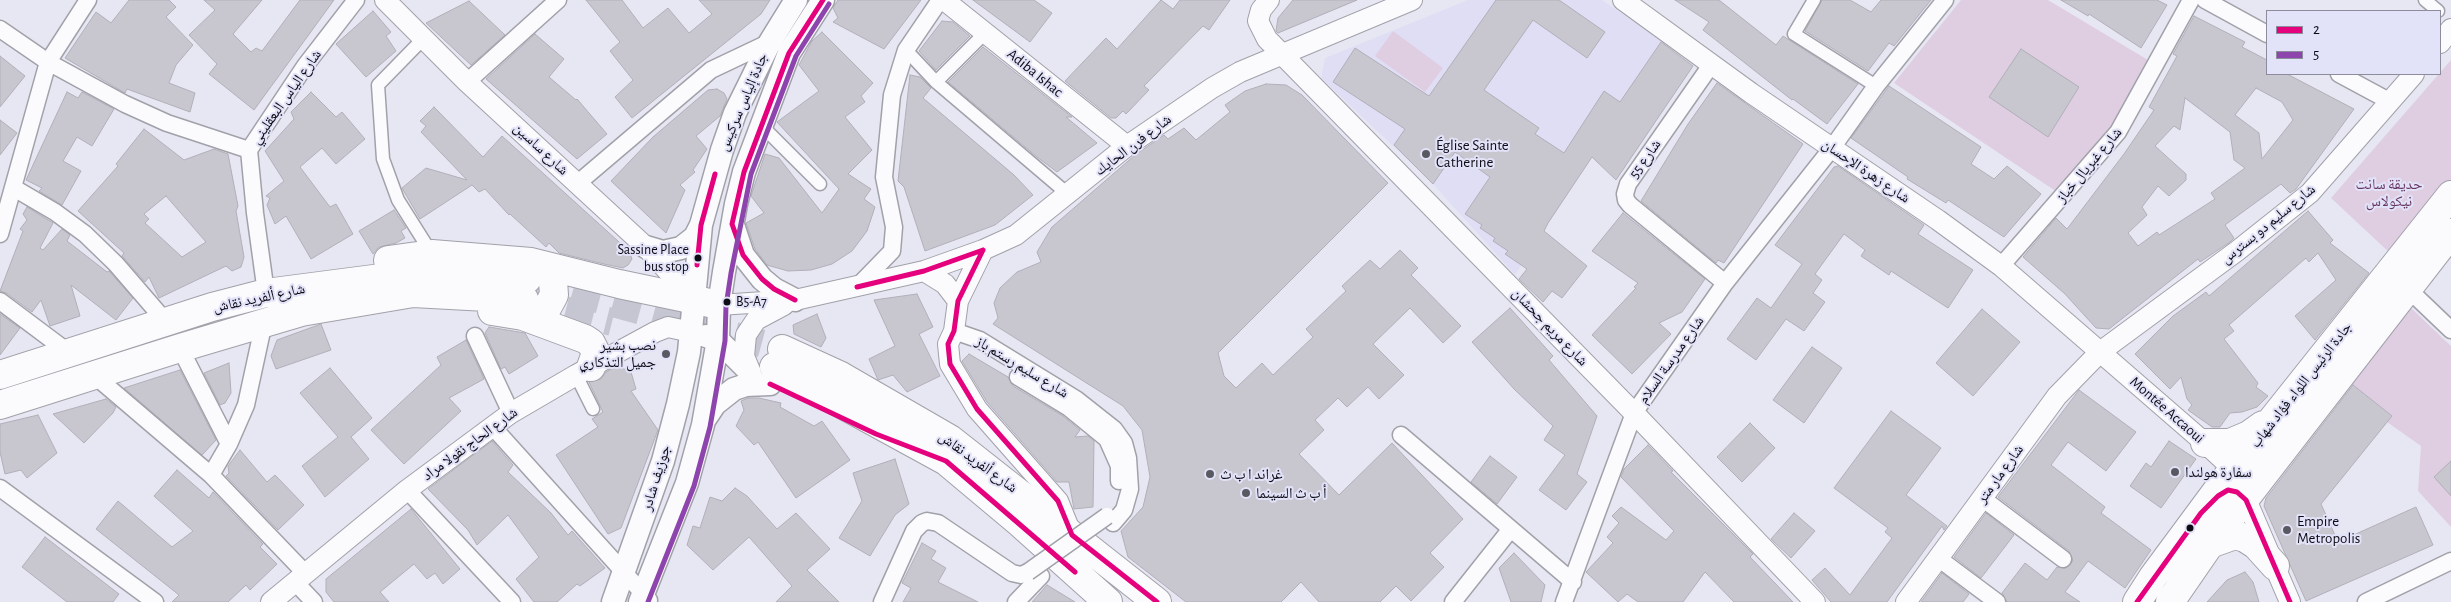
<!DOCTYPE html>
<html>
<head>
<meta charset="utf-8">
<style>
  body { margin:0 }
  #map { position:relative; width:2451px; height:602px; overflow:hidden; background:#e7e7f3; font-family:"Alegreya Sans",sans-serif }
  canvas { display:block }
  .legend { position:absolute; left:2266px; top:10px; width:175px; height:65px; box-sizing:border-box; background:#e2e2f8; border:1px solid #8d8c9d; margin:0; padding:6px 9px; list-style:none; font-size:15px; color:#0d0c14 }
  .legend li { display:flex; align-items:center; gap:10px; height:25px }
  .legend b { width:25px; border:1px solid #8d8c9d }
</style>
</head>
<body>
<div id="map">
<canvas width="2451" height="602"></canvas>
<ul class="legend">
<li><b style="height:6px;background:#e5007d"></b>2</li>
<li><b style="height:6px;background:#8e44ad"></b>5</li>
</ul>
</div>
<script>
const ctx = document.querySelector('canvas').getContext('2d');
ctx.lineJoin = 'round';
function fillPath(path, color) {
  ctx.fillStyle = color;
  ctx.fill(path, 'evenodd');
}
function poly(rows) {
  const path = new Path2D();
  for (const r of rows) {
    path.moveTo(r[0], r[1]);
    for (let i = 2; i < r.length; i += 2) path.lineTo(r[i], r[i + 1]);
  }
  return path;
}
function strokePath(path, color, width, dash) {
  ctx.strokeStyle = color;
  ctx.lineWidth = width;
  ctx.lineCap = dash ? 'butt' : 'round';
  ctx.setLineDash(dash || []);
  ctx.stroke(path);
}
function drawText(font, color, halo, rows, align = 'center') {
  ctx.font = font + ' "Alegreya Sans","Noto Naskh Arabic",sans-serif';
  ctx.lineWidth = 4;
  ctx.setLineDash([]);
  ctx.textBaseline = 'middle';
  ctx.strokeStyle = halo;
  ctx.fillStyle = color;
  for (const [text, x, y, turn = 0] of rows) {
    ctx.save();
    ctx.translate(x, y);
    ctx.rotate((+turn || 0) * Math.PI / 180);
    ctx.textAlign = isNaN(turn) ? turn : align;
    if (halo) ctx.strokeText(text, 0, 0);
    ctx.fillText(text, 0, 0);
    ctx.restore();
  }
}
fillPath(poly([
  [1468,0,1602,0,1662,41,1635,80,1640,83,1515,275,1433,184,1321,78,1325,58]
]), '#dfdef4');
fillPath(poly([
  [1961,0,2048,0,2148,60,2113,129,2057,192,1894,83],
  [1393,31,1443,68,1425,92,1375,56],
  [2451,60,2451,179,2391,254,2331,198],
  [2411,308,2451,346,2451,527,2418,491,2421,446,2387,422,2392,416,2352,384]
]), '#dfcee2');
const building = poly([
  [129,0,169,0,176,7,166,17,193,45,176,65,169,83,195,93,190,112,127,89,125,93,65,58,96,12,111,23,129,0],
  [204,0,262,0,233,34,251,52,256,48,262,51,300,0,334,0,254,110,209,74,217,64,189,35,215,10,204,0],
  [586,0,622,0,643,28,668,8,689,33,712,14,699,0,770,0,761,14,632,118,615,97,633,80,610,51,620,42,586,0],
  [838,0,921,0,884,49,833,22,838,18,833,8,838,0],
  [973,0,1034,0,1052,13,1030,42,973,0],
  [1161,0,1173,9,1180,0,1230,0,1209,30,1203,26,1144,86,1149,90,1126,114,1123,111,1116,118,1111,118,1065,81,1106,38,1117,49,1161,0],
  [1293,0,1357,0,1278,33,1276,31,1278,18,1293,0],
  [1496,0,1559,0,1605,32,1587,58,1533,20,1484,90,1539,128,1535,134,1564,153,1604,91,1620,102,1661,42,1693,66,1616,180,1592,157,1548,223,1544,231,1587,266,1562,298,1552,291,1543,302,1519,279,1527,269,1505,254,1508,251,1493,241,1495,238,1480,228,1482,225,1465,214,1490,177,1455,152,1433,184,1394,145,1405,129,1333,82,1355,48,1429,96,1496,0],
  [1675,0,1719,0,1776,45,1783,36,1858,84,1827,124,1793,99,1792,100,1703,30,1709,22,1675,0],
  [1822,0,1850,0,1871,12,1881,0,1931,0,1894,46,1889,43,1868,71,1805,31,1822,0],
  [2061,0,2157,0,2167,5,2141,48,2089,14,2088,16,2061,0],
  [469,1,505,35,471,65,426,23,469,1],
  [373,11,391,32,386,36,396,51,366,77,336,44,373,11],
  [2194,16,2245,42,2242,47,2267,60,2267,74,2287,74,2354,109,2296,189,2290,193,2281,184,2225,225,2234,238,2230,242,2200,262,2198,259,2109,329,2096,328,2065,294,2023,257,2056,218,2067,229,2124,154,2154,110,2149,107,2177,56,2173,54,2194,16],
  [2256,88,2282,102,2293,120,2262,159,2259,133,2235,115,2256,88],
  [2185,98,2230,132,2234,160,2245,168,2211,193,2215,199,2159,235,2157,232,2138,246,2128,233,2147,215,2142,207,2158,186,2169,196,2186,180,2186,174,2155,146,2174,126,2180,130,2185,98],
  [942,21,953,22,970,36,936,70,919,51,942,21],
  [822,32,873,83,861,96,865,102,845,117,872,150,848,174,871,189,864,199,875,207,867,231,852,251,832,264,811,270,788,271,767,265,755,249,746,223,764,213,751,196,765,154,779,158,822,213,839,189,777,122,819,91,799,65,812,41,822,32],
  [535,34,564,59,549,77,576,100,577,99,607,134,577,159,486,79,535,34],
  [983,47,1072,117,1066,117,1097,143,1057,172,1037,157,948,82,983,47],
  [2021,49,2079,87,2048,137,1989,97,2021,49],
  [0,56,25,76,0,107,0,56],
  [910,75,920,77,931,88,923,98,1014,175,1033,195,995,225,925,251,904,187,898,181,910,75],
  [1717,83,1803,144,1724,263,1718,260,1716,263,1641,201,1688,124,1717,83],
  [1266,84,1286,85,1302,95,1388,183,1218,353,1224,376,1236,388,1262,363,1273,375,1313,337,1306,329,1346,291,1342,286,1370,260,1380,269,1400,250,1418,268,1411,275,1461,326,1443,343,1410,308,1373,344,1404,375,1379,399,1368,387,1347,407,1338,398,1315,420,1324,430,1299,454,1339,495,1392,443,1463,519,1430,553,1444,567,1411,601,1396,586,1380,602,1319,602,1301,582,1281,602,1186,602,1128,557,1121,531,1143,507,1150,477,1142,430,1123,406,993,324,998,318,994,303,1000,288,1017,272,1041,262,1037,252,1052,227,1135,155,1164,135,1168,139,1184,128,1196,140,1230,112,1225,105,1245,91,1266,84],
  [1889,86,1981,147,1971,164,1994,179,2007,166,2041,194,2004,237,1948,200,1946,203,1907,179,1908,177,1851,138,1889,86],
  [717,89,724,93,727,99,720,116,696,136,707,149,693,170,695,172,680,185,685,190,666,233,611,181,653,137,708,90,717,89],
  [67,92,78,98,82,92,114,109,92,146,77,137,63,161,81,171,62,205,39,191,42,188,26,180,67,92],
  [311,92,336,117,342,112,365,139,336,164,322,148,300,167,330,207,336,204,353,234,311,259,286,216,275,224,267,205,270,198,266,196,284,181,265,151,294,119,291,112,311,92],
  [434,107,483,157,502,136,629,251,632,259,628,265,623,268,604,264,559,253,549,243,546,247,510,214,509,215,485,189,479,192,472,185,420,219,402,188,426,168,467,180,421,132,426,126,420,121,434,107],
  [0,120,17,133,0,155,0,120],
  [144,129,184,160,214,149,228,154,238,206,236,211,244,257,241,267,232,271,226,266,159,298,149,277,145,282,122,256,124,253,78,211,118,166,116,164,144,129],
  [166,196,206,242,182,257,145,223,149,219,144,214,166,196],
  [1838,166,1924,225,1918,234,1973,270,1948,308,1891,271,1889,275,1861,256,1865,250,1844,234,1815,274,1822,280,1813,293,1825,302,1804,331,1786,319,1756,360,1727,339,1757,298,1771,308,1802,264,1775,245,1834,167,1838,166],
  [27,207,53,223,40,248,43,250,62,229,70,235,67,241,107,272,109,271,133,298,116,320,71,285,80,316,50,326,41,300,32,312,6,293,0,291,23,231,20,229,27,220,23,214,27,207],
  [394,210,406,228,401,231,405,238,396,243,379,247,373,254,359,231,394,210],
  [2308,211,2333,240,2330,243,2369,273,2315,340,2295,316,2336,280,2318,253,2309,262,2306,258,2229,325,2234,331,2224,339,2258,383,2256,387,2268,396,2257,407,2242,412,2230,413,2220,427,2212,427,2188,410,2192,405,2187,399,2181,377,2170,389,2135,354,2173,316,2206,292,2209,296,2308,211],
  [1623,213,1705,279,1682,312,1659,323,1671,334,1632,374,1592,335,1636,288,1634,287,1638,283,1592,251,1623,213],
  [917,294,933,327,919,334,940,376,907,392,893,375,878,380,869,359,895,346,874,300,917,294],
  [1510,308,1553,356,1549,360,1597,416,1577,474,1587,482,1566,510,1539,490,1565,455,1544,440,1553,426,1515,390,1472,342,1510,308],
  [1982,309,2020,342,1973,396,1936,363,1982,309],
  [0,314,20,328,0,355,0,314],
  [817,314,826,338,821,347,794,334,793,325,817,314],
  [321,324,331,350,276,369,271,356,277,340,321,324],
  [489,327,525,333,538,356,509,374,505,367,501,369,485,333,489,327],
  [466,340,484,379,449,398,461,411,404,464,371,430,441,365,437,357,466,340],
  [1812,347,1842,368,1804,423,1773,400,1812,347],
  [969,354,1008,377,1013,386,1063,416,1080,430,1075,437,1088,436,1094,441,1093,507,1074,509,1069,482,1057,482,987,402,962,361,969,354],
  [229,363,231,393,225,403,220,405,204,373,229,363],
  [617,366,631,372,636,389,631,391,658,430,621,528,608,534,556,455,598,427,592,419,603,412,589,382,601,379,606,372,617,366],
  [330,368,372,418,351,437,369,459,325,497,302,466,338,437,300,393,330,368],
  [180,370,216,440,202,455,124,388,180,370],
  [2353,385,2392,416,2321,504,2338,542,2416,507,2433,545,2306,601,2264,506,2266,498,2353,385],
  [2079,390,2136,432,2106,471,2068,442,2051,465,2105,507,2101,513,2151,550,2125,588,2088,561,2065,592,2080,602,2007,602,2002,593,2025,563,2047,580,2057,567,2066,568,2073,561,2069,551,1998,497,2079,390],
  [748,398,759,398,781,403,780,407,814,426,822,421,850,460,796,498,758,442,754,445,736,426,744,410,741,401,748,398],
  [106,399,116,407,113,413,84,443,53,414,106,399],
  [1891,411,1941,448,1906,495,1947,526,1944,530,1942,526,1887,602,1831,602,1812,580,1825,568,1850,595,1892,538,1885,532,1888,528,1834,488,1891,411],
  [38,415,57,453,27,478,21,470,5,474,0,452,0,424,38,415],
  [1750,423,1775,448,1742,482,1717,457,1750,423],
  [492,441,513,465,508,472,551,513,568,535,572,531,605,568,580,586,577,584,557,602,534,602,516,579,539,557,508,515,477,545,468,530,428,489,492,441],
  [2169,441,2196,459,2161,508,2130,486,2146,463,2151,467,2169,441],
  [1648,445,1673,471,1671,472,1753,554,1750,557,1793,602,1734,602,1705,572,1683,602,1638,602,1627,594,1618,602,1586,572,1613,543,1607,537,1619,523,1612,516,1621,507,1666,540,1674,531,1621,477,1624,469,1648,445],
  [240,450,267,482,275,475,304,505,278,530,226,476,229,473,228,466,240,450],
  [1490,456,1517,477,1497,504,1471,482,1490,456],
  [895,459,909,504,895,515,870,556,839,538,862,501,853,473,895,459],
  [2451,461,2451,496,2434,477,2451,461],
  [177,470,209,498,213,492,263,544,260,547,277,564,250,590,246,585,228,602,172,602,179,595,96,529,118,501,172,547,193,531,154,496,177,470],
  [735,488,747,496,777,529,796,513,830,549,807,570,839,602,776,602,792,586,749,537,713,570,687,545,693,526,700,528,710,497,722,501,735,488],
  [411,509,460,569,443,584,435,573,427,579,414,564,380,592,389,602,334,602,326,592,326,579,411,509],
  [1794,513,1815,531,1791,558,1771,539,1794,513],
  [1986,513,2014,535,1981,578,1954,557,1986,513],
  [45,537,119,594,113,602,67,602,22,567,45,537],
  [922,543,936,551,931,559,946,568,938,582,978,602,903,602,911,588,902,583,922,543],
  [1514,553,1545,585,1541,602,1511,602,1499,568,1514,553],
  [2245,572,2253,582,2259,602,2207,602,2227,580,2245,572],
  [1942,573,1969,594,1963,602,1921,602,1942,573],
  [1047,585,1075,602,1032,602,1047,585]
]);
fillPath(building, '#c8c6cf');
strokePath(building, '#b1afb8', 1);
strokePath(poly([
  [532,281,782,349],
  [525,300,612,322]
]), '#c6c6d2', 28, [28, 14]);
const pedestrian = poly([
  [1814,0,1794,34,1876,86],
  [2425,0,2438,11],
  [423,39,378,85,383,159,398,200,432,254],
  [906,50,936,82,1069,195],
  [936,82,985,33],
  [760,124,820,184],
  [576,375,593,409]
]);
const minor = poly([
  [2205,0,2267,34],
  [0,29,48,62,125,104,167,123,249,150],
  [1711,65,1628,184,1625,194,1626,200,1630,205,1725,283],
  [2339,74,2391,102],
  [467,82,558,0],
  [578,183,711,70,770,42],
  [14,188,55,212,85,234,116,264,166,322],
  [0,234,48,62,88,0],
  [2001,266,2118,132,2191,0],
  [857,287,892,251,894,227,884,177,892,95,906,50,940,0],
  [2408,289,2451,330],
  [266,293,255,213,249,150,305,66,356,0],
  [0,301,68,352],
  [954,331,980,340,1076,399,1114,429,1124,443,1128,458,1130,489,1124,510,1113,523],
  [475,336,511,413],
  [180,348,229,444],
  [95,376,211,475,306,574],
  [1018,377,1069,408,1107,439,1119,466,1119,481],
  [492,426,649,600],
  [1401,435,1573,582],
  [211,475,229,444,246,405,264,322],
  [0,488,155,602],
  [407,490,512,602],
  [1982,498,2063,559],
  [1938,558,1997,602],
  [296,583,314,602],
  [882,602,914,531,922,523,927,521,938,523,1012,573,1021,575,1028,572],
  [1016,602,1041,576],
  [1453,602,1510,530],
  [1564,602,1634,413,1725,283,1832,148,1876,86,1945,0],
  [2366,602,2451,561]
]);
const tertiary = poly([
  [385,0,467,82,646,247,694,300],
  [944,0,1127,146],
  [1269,0,1261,10,1258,21,1267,39,1634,413,1815,602],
  [1623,0,1751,93,1938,220,2001,266,2205,443,2233,469,2290,602],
  [2440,43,2451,29],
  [983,250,958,301,954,331,948,344,950,364,977,409,1058,501,1071,533],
  [924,271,945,284,958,301],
  [719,305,795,300,924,271,983,250,1016,235,1127,146,1212,88,1240,72,1412,0],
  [751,373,744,356,746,335,756,320,784,305],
  [271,602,407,490,511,413,576,375,655,332,668,327,691,332],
  [1906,602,2057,396,2100,352,2237,251,2310,193,2414,74]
]);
const secondary = poly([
  [733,225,743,255,762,279,774,289,795,300],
  [646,247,663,252,681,248,695,237,701,225],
  [706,336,718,340,749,371],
  [705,419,715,404,734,389,746,385,770,384],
  [613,602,663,461,678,404,689,352,701,225,722,150,735,113,770,42,796,0],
  [640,602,687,483,703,425,718,340,719,305,724,272,736,204,744,172,789,53,823,0]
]);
const trunk = poly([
  [388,260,432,254,531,262,619,284,719,305],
  [492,311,523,316,585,339,591,343,596,353,591,367],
  [523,316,538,314,547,308,554,295,553,281,545,270,531,262],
  [782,349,841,376,950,439,1157,602],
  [774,367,946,461,1020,523,1108,602],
  [0,375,212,307,266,293,412,274,472,274,527,279],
  [0,405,180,348,301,312,413,293,524,299],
  [2205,443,2230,443,2249,435,2263,425],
  [2210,544,2235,535,2245,538,2256,545,2275,566],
  [2137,602,2153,577,2233,469,2451,195],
  [2170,602,2210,544,2451,233]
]);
strokePath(pedestrian, '#a1a1aa', 15);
strokePath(minor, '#a1a1aa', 19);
strokePath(tertiary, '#a1a1aa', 22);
strokePath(secondary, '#a1a1aa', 25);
strokePath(trunk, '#a1a1aa', 30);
strokePath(pedestrian, '#fbfbfd', 12);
strokePath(minor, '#fbfbfd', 16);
strokePath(tertiary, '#fbfbfd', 20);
strokePath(secondary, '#fbfbfd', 22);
strokePath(trunk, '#fbfbfd', 28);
const minorBridge = poly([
  [1028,572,1107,516]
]);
strokePath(minorBridge, '#a1a1aa', 19, []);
strokePath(minorBridge, '#fbfbfd', 16);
strokePath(poly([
  [983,250,958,301,954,331,948,344,950,364,977,409,1058,501,1072,535,1157,602],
  [697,265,701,225,715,174],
  [857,287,924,271,983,250],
  [795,300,774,289,762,279,743,255,732,224,744,172,789,53,823,0],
  [770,384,876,434,946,461,1075,572],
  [2137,602,2201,513,2218,496,2228,490,2237,492,2246,500,2290,602]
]), '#e5007d', 5);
strokePath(poly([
  [648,602,694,486,710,427,725,341,726,306,731,273,751,174,796,56,829,4]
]), '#8e44ad', 5);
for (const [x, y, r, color] of [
  [1426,154,5,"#595962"],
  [698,258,4.5,"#0d0c14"],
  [727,302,4.5,"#0d0c14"],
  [666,354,5,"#595962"],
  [2175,472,5,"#595962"],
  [1210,474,5,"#595962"],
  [1246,493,5,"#595962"],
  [2190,528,4.5,"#0d0c14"],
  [2287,530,5,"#595962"]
]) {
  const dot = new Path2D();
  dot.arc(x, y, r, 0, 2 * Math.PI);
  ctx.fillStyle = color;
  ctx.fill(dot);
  strokePath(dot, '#e2e2f8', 2);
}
drawText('14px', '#0d0c14', '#e2e2f8', [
  ["Sassine Place",689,250],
  ["bus stop",689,267],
  ["B5-A7",736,302,"left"]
], 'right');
drawText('15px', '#0d0c14', '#e2e2f8', [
  ["Adiba Ishac",1035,73,39],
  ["شارع الياس البعقليني",286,97,-55],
  ["جادة إلياس سركيس",743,102,-67],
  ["شارع فرن الحايك",1133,145,-37],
  ["شارع ساسين",541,149,43],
  ["شارع 55",1645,159,-55],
  ["شارع غبريال خباز",2089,165,-50],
  ["شارع زهرة الإحسان",1866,171,34],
  ["شارع سليم دو بسترس",2268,224,-39],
  ["شارع ألفريد نقاش",259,298,-12],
  ["شارع مريم جحشان",1550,327,46],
  ["شارع مدرسة السلام",1671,360,-55],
  ["شارع سليم رستم باز",1022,367,31],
  ["جادة الرئيس اللواء فؤاد شهاب",2301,385,-52],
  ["Montée Accaoui",2167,410,41],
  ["شارع الحاج نقولا مراد",470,444,-36],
  ["شارع ألفريد نقاش",978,462,36],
  ["شارع مار متر",2000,474,-54],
  ["جوزيف شادر",656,478,-73]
]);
drawText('15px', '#0d0c14', '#e2e2f8', [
  ["Église Sainte",1436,145],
  ["Catherine",1436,162],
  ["نصب بشير",656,345,"right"],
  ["جميل التذكاري",656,362,"right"],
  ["سفارة هولندا",2185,472],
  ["غراند ا ب ث",1220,474],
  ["أ ب ث السينما",1256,493],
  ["Empire",2297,521],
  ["Metropolis",2297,538]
], 'left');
drawText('15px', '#673561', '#e2e2f8', [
  ["حديقة سانت",2389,184],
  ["نيكولاس",2389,201]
]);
</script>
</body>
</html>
